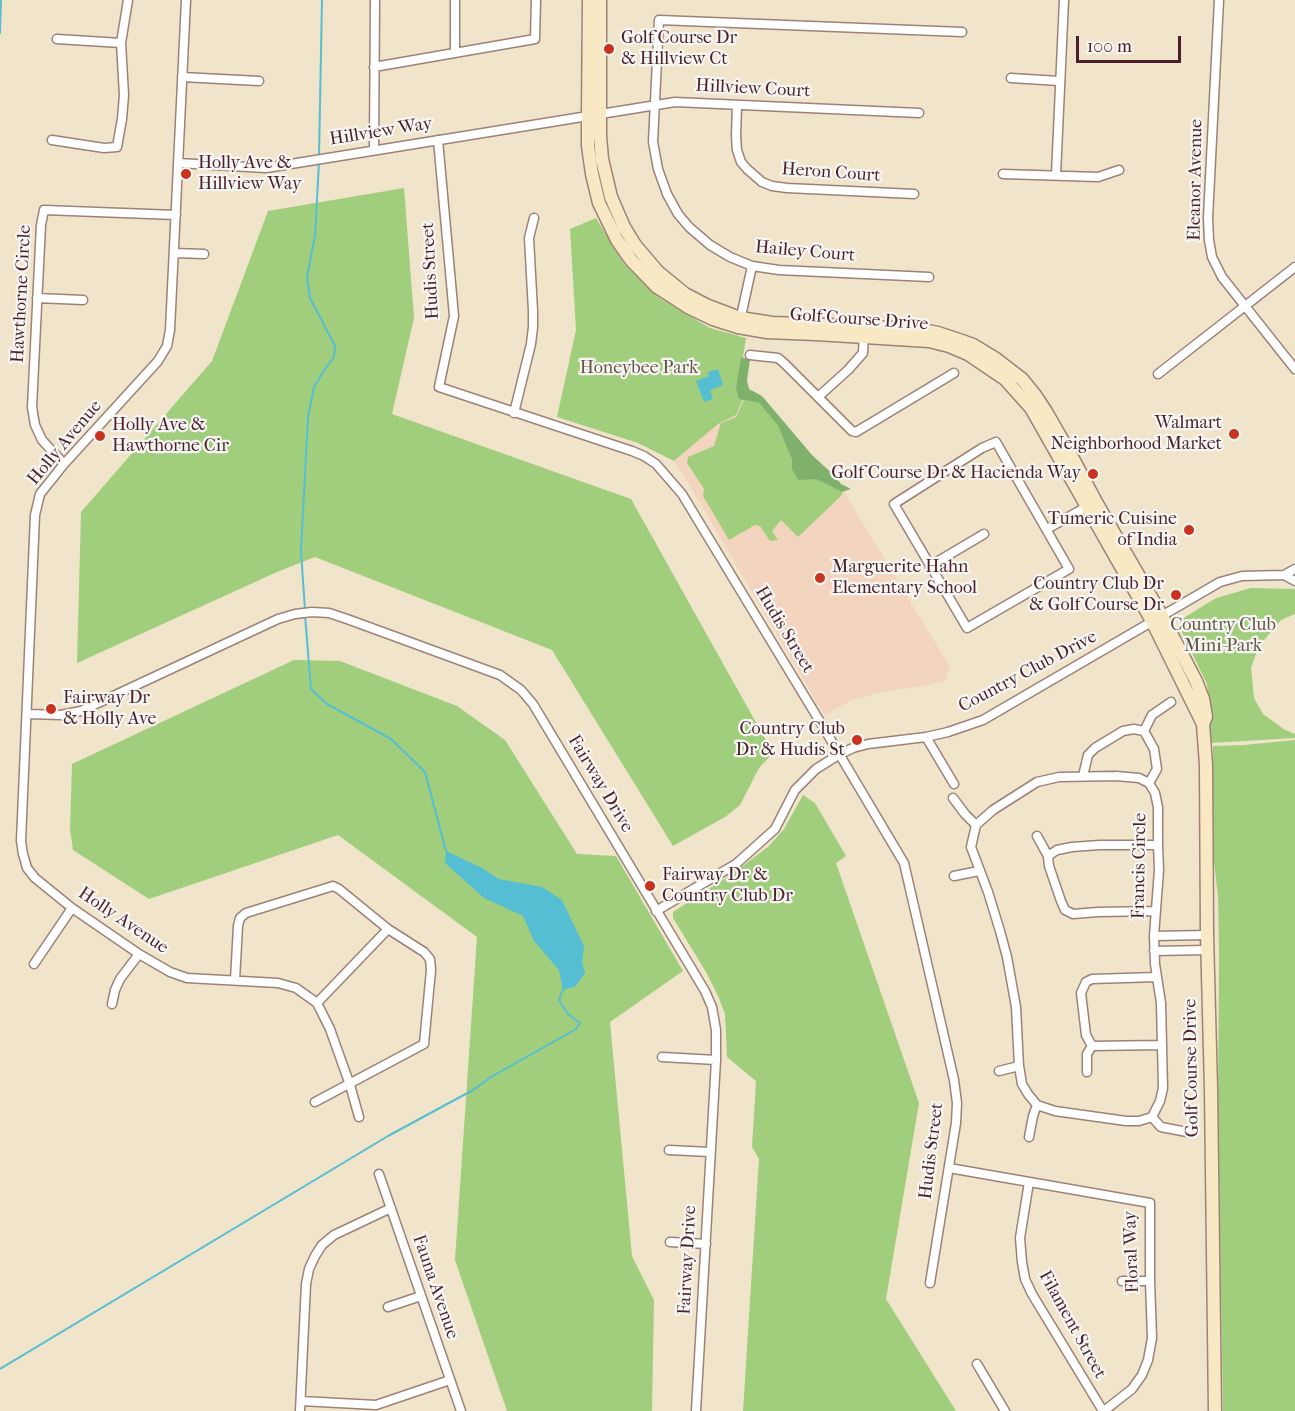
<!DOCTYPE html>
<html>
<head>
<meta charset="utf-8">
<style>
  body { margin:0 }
  #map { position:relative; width:1295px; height:1411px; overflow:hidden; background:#f0e4ca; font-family:"IM FELL French Canon",serif }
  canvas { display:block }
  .scale { position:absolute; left:1076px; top:36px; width:105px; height:27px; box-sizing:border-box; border:3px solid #4a1f2b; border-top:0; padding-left:8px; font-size:18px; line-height:21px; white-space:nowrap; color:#4a1f2b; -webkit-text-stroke:4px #f6f6f2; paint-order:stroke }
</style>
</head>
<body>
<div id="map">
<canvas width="1295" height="1411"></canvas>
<div class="scale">100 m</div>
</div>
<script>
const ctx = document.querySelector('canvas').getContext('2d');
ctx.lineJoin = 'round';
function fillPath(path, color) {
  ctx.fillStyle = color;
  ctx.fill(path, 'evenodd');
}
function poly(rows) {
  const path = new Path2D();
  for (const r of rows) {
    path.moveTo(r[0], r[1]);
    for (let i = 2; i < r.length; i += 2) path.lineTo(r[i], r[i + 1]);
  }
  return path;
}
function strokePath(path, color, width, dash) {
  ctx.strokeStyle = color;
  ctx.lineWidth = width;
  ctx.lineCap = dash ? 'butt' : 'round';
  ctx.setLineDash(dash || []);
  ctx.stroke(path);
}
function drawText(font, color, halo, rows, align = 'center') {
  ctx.font = font + ' "IM FELL French Canon",serif';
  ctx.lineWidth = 4.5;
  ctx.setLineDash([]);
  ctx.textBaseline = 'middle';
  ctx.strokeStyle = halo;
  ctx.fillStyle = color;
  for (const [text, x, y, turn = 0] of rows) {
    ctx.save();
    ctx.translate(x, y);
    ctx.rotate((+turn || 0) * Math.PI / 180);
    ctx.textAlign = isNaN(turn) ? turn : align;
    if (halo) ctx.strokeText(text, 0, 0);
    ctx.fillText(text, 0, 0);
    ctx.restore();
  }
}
fillPath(poly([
  [744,397,843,490,950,667,946,680,929,685,881,692,850,701,825,715,819,706,691,488,674,461,718,424,736,415]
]), '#f3d4bf');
fillPath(poly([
  [404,188,414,318,392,414,631,499,773,753,759,768,740,805,725,817,673,846,552,650,315,557,277,572,77,663,81,512,212,361,268,211],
  [596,218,625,265,661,299,710,328,746,338,739,383,744,397,736,415,718,424,674,461,638,443,557,417,576,330,570,229],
  [744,400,759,403,778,426,792,460,792,469,816,479,842,492,842,495,798,537,781,520,772,531,778,540,770,541,760,526,755,525,729,540,703,496,704,489,687,463,688,457,714,446,721,423,736,417],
  [1251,588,1295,589,1295,614,1281,620,1259,646,1251,668,1254,698,1263,714,1285,730,1295,734,1295,738,1211,743,1207,684,1180,628,1182,619,1216,598],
  [294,660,340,661,457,706,505,740,577,854,616,856,683,971,610,1022,632,1256,654,1300,652,1411,507,1411,455,1260,477,937,338,835,149,899,73,850,70,829,72,764],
  [1295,740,1295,1411,1223,1411,1218,1116,1219,953,1218,897,1213,853,1213,746,1244,745],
  [803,795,815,803,846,856,836,863,919,1103,886,1299,956,1411,743,1411,759,1159,752,1147,756,1081,727,1057,725,1014,718,996,706,972,673,918,673,912,735,872,769,846,784,829]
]), '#a1ce7c');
fillPath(poly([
  [741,357,750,360,747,380,749,389,762,396,812,455,836,477,841,484,851,489,842,492,816,479,798,480,792,469,792,460,778,426,759,403,739,399,736,388]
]), '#80b16c');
fillPath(poly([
  [718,369,723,385,710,390,713,399,704,402,696,381,709,376,708,372],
  [446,851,482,868,499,879,542,887,562,900,584,946,582,962,585,973,576,986,563,990,559,970,534,941,523,916,484,898,464,880,445,863]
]), '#56bed3');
strokePath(poly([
  [0,33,1,0],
  [319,156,322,0],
  [305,610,301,551,308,417,314,387,325,369,334,357,335,346,310,298,307,277,315,236,319,162],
  [305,615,311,689,327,704,391,739,425,772,446,851,448,853],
  [0,1369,388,1136,473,1090,491,1077,576,1029,580,1023,568,1014,559,1000,563,989]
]), '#56bed3', 2);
const street = poly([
  [186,0,170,330,167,346,158,361,64,464,40,494,35,515,21,841,23,854,27,868,35,878,72,908,139,954,170,972,187,978,278,983,296,988,317,1003,330,1029,350,1085,359,1117],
  [1219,0,1208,218,1209,240,1212,257,1222,277,1295,369],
  [57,39,121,43],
  [455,53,455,0],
  [374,67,535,39,536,0],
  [182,77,259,81],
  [1011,78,1059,81],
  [737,105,736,136,737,150,741,162,747,169,762,182,772,186,787,188,914,194],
  [52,140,104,148,117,147,122,119,124,95,121,43,128,0],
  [438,140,454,316,439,387,632,451,644,456,656,464,682,494,819,720,904,863,954,1080,957,1103,956,1123,930,1283],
  [374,150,375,0],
  [178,163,266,168,675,102,919,113],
  [1003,174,1098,177,1119,170],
  [1056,175,1064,0],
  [174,253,204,254],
  [929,277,779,270,752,266,730,257,710,245,689,227,678,214,667,194,658,169,653,142,659,20,962,32],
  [37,298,83,300],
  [740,321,752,266],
  [750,355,778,358,785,364,818,397,848,370,863,353,864,333],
  [1158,374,1295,267],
  [818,397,852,431,856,432,954,373],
  [514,413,531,344,533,327,533,311,529,238,534,218],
  [996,442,1069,569,967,628,894,504,982,448,996,442],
  [64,464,42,440,35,425,32,407,41,225,44,210,176,215],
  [1047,529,1086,507],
  [930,566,984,534],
  [1284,575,1295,581],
  [27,714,61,715,81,711,278,619,295,614,312,612,329,613,347,619,500,675,521,690,533,704,705,991,712,1007,716,1030,716,1060,696,1411],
  [1144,731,1152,715,1171,702],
  [926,737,954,784],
  [1083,776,1088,755,1095,748,1123,731,1134,729,1144,731,1154,749,1157,769,1149,783],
  [1116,776,1139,778,1149,783,1155,793,1158,807,1158,845,1159,870,1154,936,1155,964,1161,1003,1163,1088,1160,1101,1152,1117,1139,1121,1126,1121,1055,1111,1037,1105,1028,1094,1022,1084,1019,1066,1016,1007,1007,957,1000,931,988,892,971,847,976,825,993,810,1037,782,1059,777,1116,776],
  [953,798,965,814,976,825],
  [1037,836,1048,856],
  [954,876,979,871],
  [656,911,736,864,775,829,795,790,816,769,840,754,853,748,868,744,926,737,948,732,983,720,1220,582,1242,576,1284,575,1295,569],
  [1156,911,1098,912,1073,914,1065,910,1061,901,1049,866,1048,856,1057,850,1072,847,1100,845,1158,845],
  [1154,936,1207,935],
  [1154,951,1207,950],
  [34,964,72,908],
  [235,980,238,926,240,918,246,913,333,886,339,889,388,929,424,952,430,959,431,970,424,1044,315,1102],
  [317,1003,388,929],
  [112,1004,115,990,120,979,139,954],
  [1092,1046,1086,1035,1081,993,1086,982,1092,979,1157,977],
  [1092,1046,1161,1045],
  [662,1057,716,1060],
  [999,1071,1019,1066],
  [1087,1072,1087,1054,1092,1046],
  [1152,1117,1161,1127,1187,1132],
  [1029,1137,1033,1116,1037,1105],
  [669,1150,710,1152],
  [949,1168,1150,1203,1150,1281,1152,1338,1148,1360,1142,1375,1132,1389,1104,1411],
  [379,1174,461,1411],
  [1029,1182,1020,1238,1022,1262,1025,1279,1032,1294,1103,1411],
  [670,1242,706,1244],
  [1122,1281,1150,1281],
  [388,1307,421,1296],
  [977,1364,1005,1411],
  [301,1401,376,1405,450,1380],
  [300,1411,306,1284,309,1269,315,1256,322,1245,334,1235,391,1208]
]);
const secondary = poly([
  [589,0,588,116,588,146,592,174,599,203,617,240,631,260,657,287,688,307,713,319,738,327,767,332,816,334,929,341,949,346,968,354,1005,379,1031,408,1152,621,1202,722],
  [600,0,600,136,602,159,611,197,624,227,635,245,658,272,685,294,706,305,740,318,772,323,827,325,917,329,938,333,962,341,973,345,996,359,1022,379,1035,395,1045,410,1071,455,1096,502,1162,616,1196,681,1203,699,1206,717,1203,724,1206,765,1207,935,1211,1089,1215,1411]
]);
strokePath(street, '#9d827a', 11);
strokePath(secondary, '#9d827a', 15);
strokePath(street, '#fff', 8);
strokePath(secondary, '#f8e8c3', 12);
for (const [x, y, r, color] of [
  [609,49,6,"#c8321e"],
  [186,174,6,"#c8321e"],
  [1234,434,6,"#c8321e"],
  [100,436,6,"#c8321e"],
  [1093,474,6,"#c8321e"],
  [1189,530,6,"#c8321e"],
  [820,578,6,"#c8321e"],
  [1176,595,6,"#c8321e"],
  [51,709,6,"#c8321e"],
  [857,740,6,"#c8321e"],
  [650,886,6,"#c8321e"]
]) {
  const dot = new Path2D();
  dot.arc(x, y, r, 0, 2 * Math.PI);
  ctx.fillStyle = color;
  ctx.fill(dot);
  strokePath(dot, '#f6f6f2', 2);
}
drawText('18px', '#4a1f2b', '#f6f6f2', [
  ["Golf Course Dr",621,39],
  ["& Hillview Ct",621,60],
  ["Holly Ave &",198,164],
  ["Hillview Way",198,185],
  ["Walmart",1222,424,"right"],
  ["Neighborhood Market",1222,445,"right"],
  ["Holly Ave &",112,426],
  ["Hawthorne Cir",112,447],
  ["Golf Course Dr & Hacienda Way",1081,474,"right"],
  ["Tumeric Cuisine",1177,520,"right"],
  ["of India",1177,541,"right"],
  ["Marguerite Hahn",832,568],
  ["Elementary School",832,589],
  ["Country Club Dr",1164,585,"right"],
  ["& Golf Course Dr",1164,606,"right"],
  ["Fairway Dr",63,699],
  ["& Holly Ave",63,720],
  ["Country Club",845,730,"right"],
  ["Dr & Hudis St",845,751,"right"],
  ["Fairway Dr &",662,876],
  ["Country Club Dr",662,897]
], 'left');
drawText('18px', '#4a1f2b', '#f6f6f2', [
  ["Hillview Court",753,89,3],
  ["Hillview Way",381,132,-9],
  ["Heron Court",831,173,4],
  ["Eleanor Avenue",1196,180,-89],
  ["Hailey Court",805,252,5],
  ["Hudis Street",431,271,-93],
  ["Hawthorne Circle",22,294,-87],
  ["Golf Course Drive",859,320,4],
  ["Holly Avenue",65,443,-50],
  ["Hudis Street",784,630,59],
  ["Country Club Drive",1028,672,-28],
  ["Fairway Drive",600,784,59],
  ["Francis Circle",1140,866,-89],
  ["Holly Avenue",123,921,34],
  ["Golf Course Drive",1192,1068,-91],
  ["Hudis Street",932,1151,-83],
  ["Floral Way",1132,1252,-92],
  ["Fairway Drive",688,1260,-87],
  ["Fauna Avenue",435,1287,71],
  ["Filament Street",1072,1325,61]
]);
drawText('18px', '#645443', '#f6f6f2', [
  ["Honeybee Park",639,369],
  ["Country Club",1223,626],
  ["Mini-Park",1223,647]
]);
</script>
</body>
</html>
